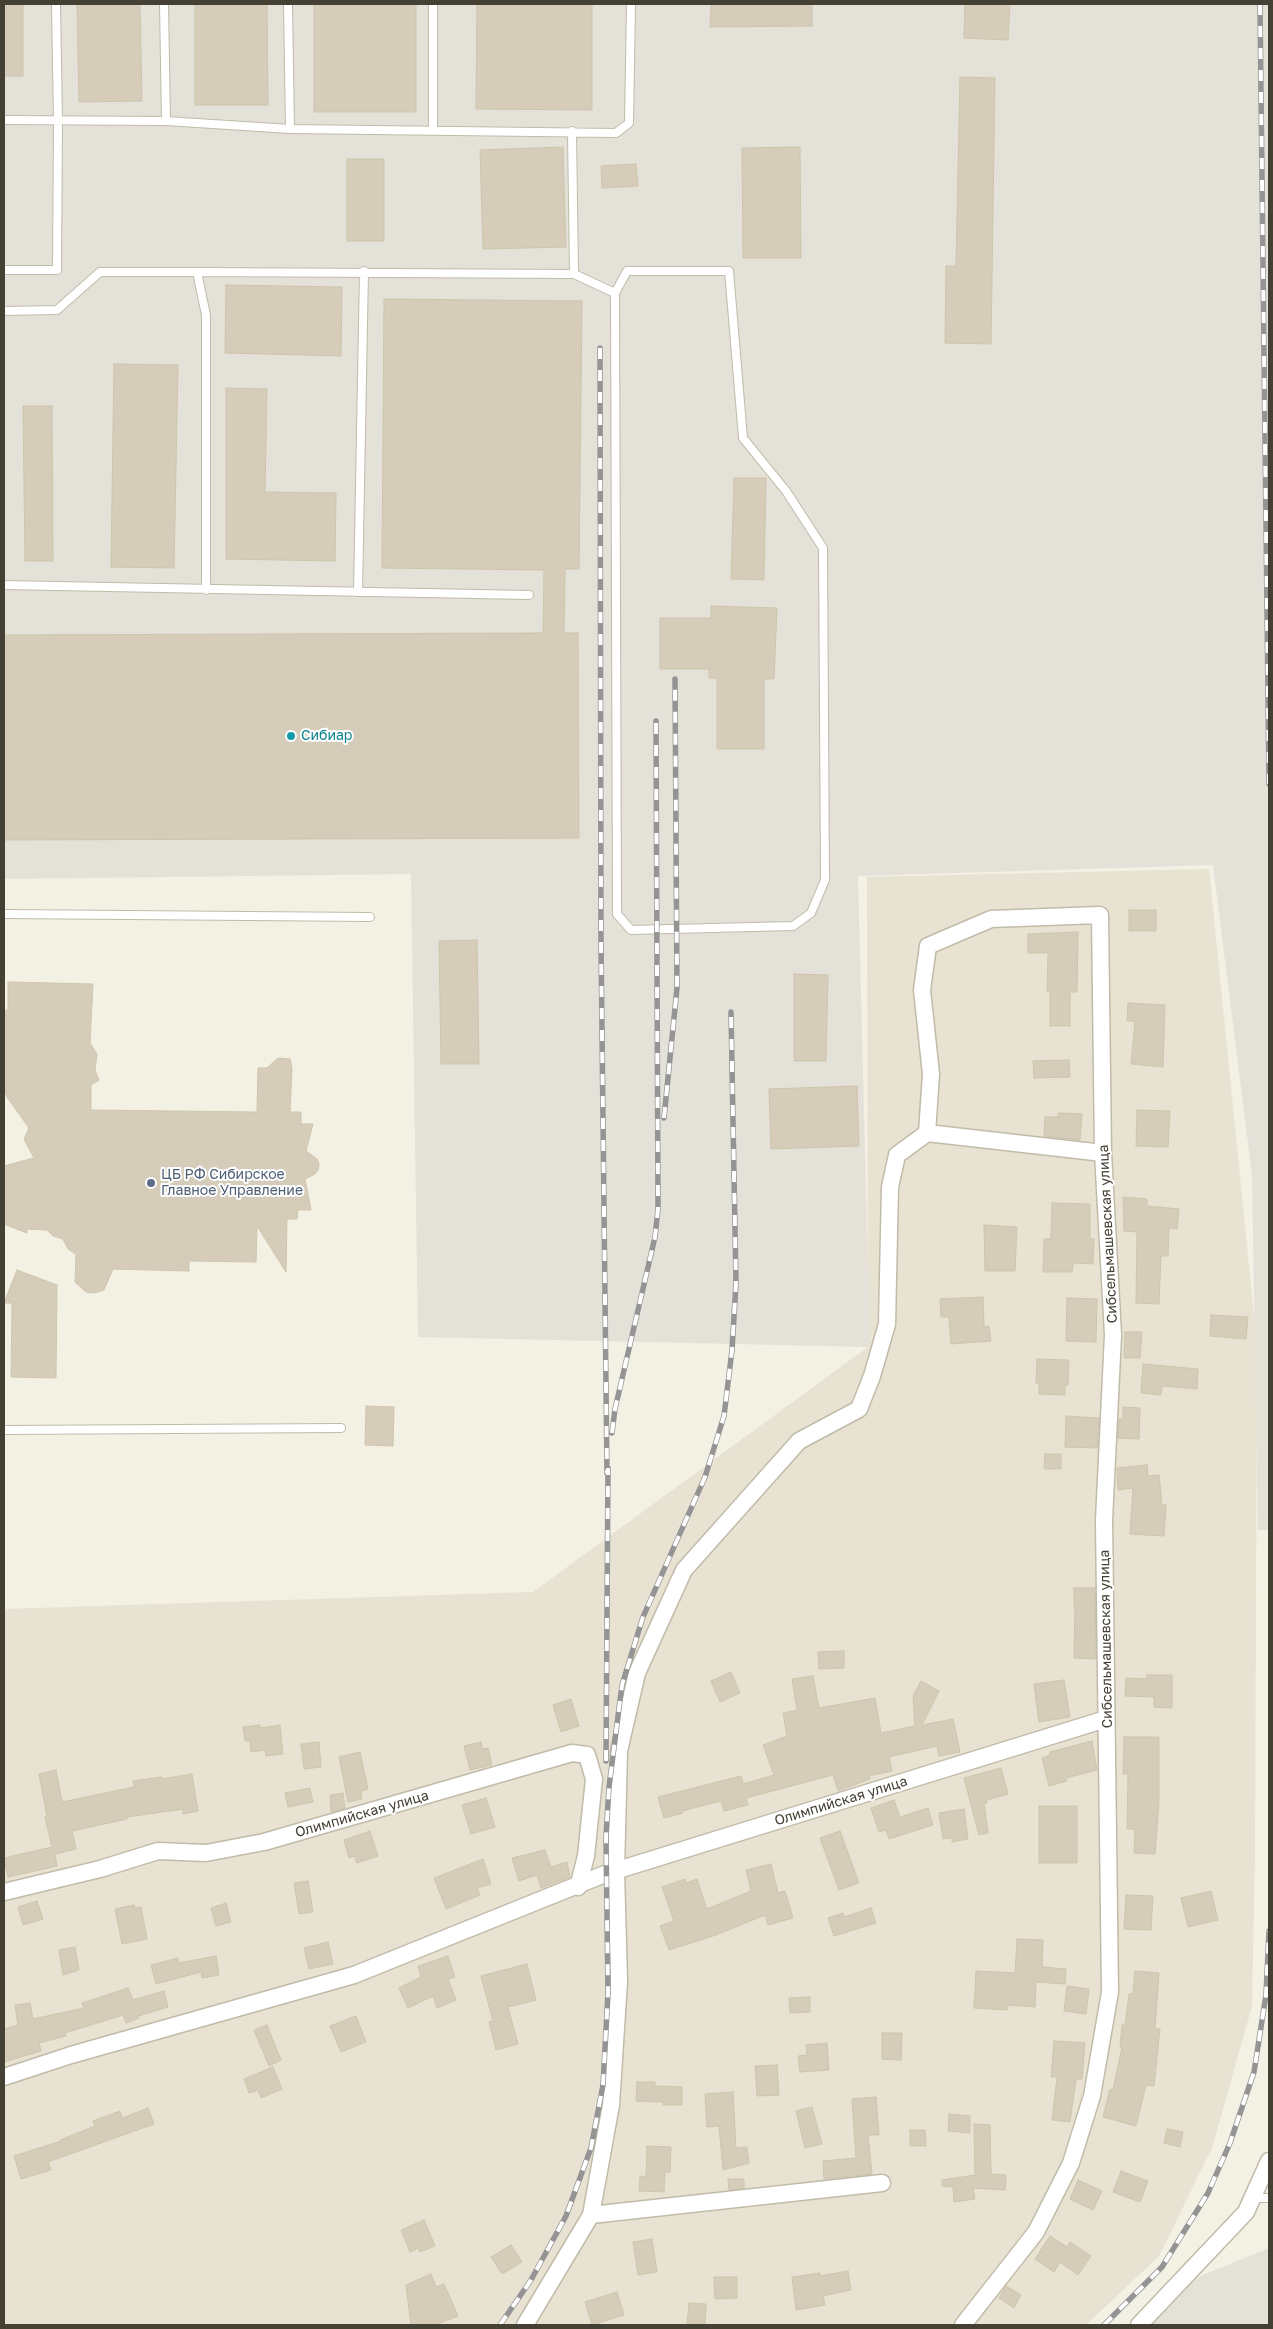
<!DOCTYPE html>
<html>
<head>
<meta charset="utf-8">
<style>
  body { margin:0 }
  #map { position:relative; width:1273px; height:2329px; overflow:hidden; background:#f3f0e4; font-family:"Golos Text",sans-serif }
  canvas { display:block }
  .frame { position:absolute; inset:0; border:5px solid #454034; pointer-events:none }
</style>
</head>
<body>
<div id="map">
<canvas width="1273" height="2329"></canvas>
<div class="frame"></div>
</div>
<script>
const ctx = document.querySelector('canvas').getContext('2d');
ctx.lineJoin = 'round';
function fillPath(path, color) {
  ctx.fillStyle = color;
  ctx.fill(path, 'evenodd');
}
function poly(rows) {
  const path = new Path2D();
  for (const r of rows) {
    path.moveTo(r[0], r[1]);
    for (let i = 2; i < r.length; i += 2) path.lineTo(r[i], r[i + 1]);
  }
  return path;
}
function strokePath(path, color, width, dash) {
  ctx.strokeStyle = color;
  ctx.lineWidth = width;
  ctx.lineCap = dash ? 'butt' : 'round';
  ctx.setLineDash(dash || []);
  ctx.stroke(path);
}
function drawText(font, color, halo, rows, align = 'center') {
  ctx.font = font + ' "Golos Text",sans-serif';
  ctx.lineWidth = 4;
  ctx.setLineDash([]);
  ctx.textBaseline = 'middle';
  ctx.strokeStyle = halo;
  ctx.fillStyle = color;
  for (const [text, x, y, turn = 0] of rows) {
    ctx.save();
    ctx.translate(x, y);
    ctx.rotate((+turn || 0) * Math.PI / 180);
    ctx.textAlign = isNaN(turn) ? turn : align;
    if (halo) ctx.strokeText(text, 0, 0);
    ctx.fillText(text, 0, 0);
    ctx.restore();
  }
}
fillPath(poly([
  [1209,869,1257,1345,1255,1849,1252,2006,1212,2148,1159,2256,1086,2325,4,2325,4,1609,533,1592,868,1347,867,877]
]), '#e7e2d2');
fillPath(poly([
  [4,4,1269,4,1269,1530,1258,1530,1252,1175,1213,865,858,876,870,1347,418,1337,411,874,4,879],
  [1269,2248,1269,2325,1152,2325,1186,2282]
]), '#e4e1d9');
const building = poly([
  [4,4,23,4,23,76,4,76,4,4],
  [77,4,140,4,142,101,79,102,77,4],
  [195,4,267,4,268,105,195,105,195,4],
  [314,4,416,4,416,112,314,112,314,4],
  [477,4,592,4,592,110,476,109,477,4],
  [711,4,812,4,812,26,710,27,711,4],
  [965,4,1010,4,1008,40,964,38,965,4],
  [960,77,995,78,991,344,945,343,946,266,956,266,960,77],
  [563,147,566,247,483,249,480,150,563,147],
  [800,147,801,258,743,258,742,148,800,147],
  [347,159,384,159,384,241,347,241,347,159],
  [636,164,638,186,602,188,601,166,636,164],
  [226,285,342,287,341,356,225,353,226,285],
  [384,299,582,301,579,569,565,569,564,633,578,633,579,838,4,840,4,635,543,633,544,570,382,568,384,299],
  [114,364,178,365,174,568,111,567,114,364],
  [226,388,267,389,265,492,336,493,335,561,226,559,226,388],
  [23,406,52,406,53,561,25,561,23,406],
  [734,478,766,478,764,580,731,579,734,478],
  [711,606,777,608,774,679,764,679,764,749,717,749,717,678,709,678,709,669,660,669,660,618,711,618,711,606],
  [1129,910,1156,910,1156,931,1129,931,1129,910],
  [1078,932,1077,992,1070,992,1070,1026,1050,1026,1050,991,1047,991,1048,953,1028,953,1028,934,1078,932],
  [477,940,479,1064,441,1064,439,941,477,940],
  [794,974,828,975,826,1061,794,1061,794,974],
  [8,982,93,984,90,1043,97,1054,95,1070,99,1080,91,1085,91,1110,257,1112,258,1068,267,1068,278,1058,290,1059,292,1068,290,1112,301,1112,301,1124,313,1124,306,1151,317,1159,319,1164,318,1170,315,1174,305,1179,311,1210,298,1210,297,1219,287,1219,286,1272,257,1226,256,1262,189,1261,189,1271,113,1269,104,1290,94,1293,86,1292,75,1282,76,1254,68,1249,63,1239,53,1236,47,1230,27,1229,27,1233,4,1224,4,1166,34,1158,24,1139,29,1128,7,1097,4,1089,4,1010,8,1010,8,982],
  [1128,1003,1165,1005,1163,1067,1131,1064,1135,1021,1127,1021,1128,1003],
  [1069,1060,1070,1077,1034,1078,1033,1061,1069,1060],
  [857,1086,859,1146,771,1149,769,1089,857,1086],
  [1137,1110,1170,1111,1168,1147,1136,1146,1137,1110],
  [1059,1113,1082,1114,1080,1140,1044,1136,1045,1117,1058,1117,1059,1113],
  [1123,1197,1147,1199,1147,1206,1179,1209,1177,1229,1169,1228,1168,1256,1161,1256,1159,1304,1136,1303,1137,1232,1124,1231,1123,1197],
  [1052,1203,1090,1204,1090,1239,1094,1239,1093,1264,1073,1263,1072,1272,1043,1272,1044,1239,1051,1239,1052,1203],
  [984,1225,1017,1227,1015,1271,985,1271,984,1225],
  [17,1270,57,1285,56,1378,11,1377,12,1303,4,1303,17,1270],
  [983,1297,984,1327,989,1326,991,1341,951,1344,949,1317,941,1317,940,1299,983,1297],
  [1067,1298,1097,1299,1096,1342,1066,1341,1067,1298],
  [1211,1315,1248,1317,1246,1339,1210,1336,1211,1315],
  [1125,1332,1142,1332,1140,1358,1124,1358,1125,1332],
  [1037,1359,1069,1360,1068,1385,1065,1385,1065,1395,1039,1394,1039,1383,1036,1383,1037,1359],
  [1143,1364,1198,1369,1197,1389,1162,1386,1161,1395,1141,1393,1143,1364],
  [366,1406,394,1407,393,1446,365,1445,366,1406],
  [1123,1407,1140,1408,1139,1439,1118,1438,1119,1419,1123,1419,1123,1407],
  [1066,1416,1099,1418,1097,1448,1065,1447,1066,1416],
  [1045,1454,1061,1454,1061,1469,1044,1469,1045,1454],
  [1147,1465,1148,1476,1159,1475,1162,1505,1166,1505,1164,1536,1130,1534,1133,1488,1118,1490,1117,1468,1147,1465],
  [1074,1588,1095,1588,1096,1659,1074,1658,1075,1607,1074,1607,1074,1588],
  [844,1651,844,1668,819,1669,818,1652,844,1651],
  [731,1672,740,1693,720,1702,711,1681,731,1672],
  [1147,1675,1172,1675,1172,1708,1154,1707,1154,1697,1125,1696,1126,1678,1147,1679,1147,1675],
  [813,1676,819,1708,875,1698,881,1733,915,1726,913,1696,921,1681,939,1691,922,1725,953,1719,960,1752,939,1756,937,1746,889,1757,892,1771,869,1776,870,1779,838,1791,833,1775,746,1798,748,1805,724,1811,721,1801,682,1811,683,1813,664,1818,658,1797,741,1776,743,1784,774,1775,763,1745,787,1736,783,1713,797,1710,792,1679,813,1676],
  [1064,1680,1070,1717,1039,1722,1034,1684,1064,1680],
  [571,1699,579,1726,561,1732,553,1705,571,1699],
  [260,1725,260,1728,280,1725,283,1754,266,1756,265,1750,251,1752,250,1741,245,1741,243,1727,260,1725],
  [1124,1737,1159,1737,1159,1801,1155,1854,1134,1853,1135,1829,1127,1829,1128,1774,1123,1774,1124,1737],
  [1092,1741,1097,1770,1066,1778,1067,1781,1049,1786,1042,1758,1050,1755,1050,1752,1092,1741],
  [319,1742,321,1767,304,1769,301,1744,319,1742],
  [481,1742,482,1749,488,1748,492,1765,470,1770,464,1746,481,1742],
  [360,1752,368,1789,361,1791,362,1799,348,1802,339,1757,360,1752],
  [1001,1768,1008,1794,987,1800,987,1803,984,1803,988,1833,979,1835,964,1778,1001,1768],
  [56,1770,62,1802,134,1787,133,1781,162,1777,162,1779,192,1774,198,1811,183,1814,183,1809,127,1817,127,1819,72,1831,76,1849,55,1854,57,1866,8,1877,4,1858,52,1847,45,1817,47,1816,39,1774,56,1770],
  [310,1788,313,1802,288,1807,285,1793,310,1788],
  [343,1793,345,1808,331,1812,330,1795,343,1793],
  [486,1798,495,1827,471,1834,462,1805,486,1798],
  [894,1800,900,1817,928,1808,933,1825,889,1839,886,1830,879,1832,871,1808,894,1800],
  [1039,1806,1077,1806,1077,1863,1039,1863,1039,1806],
  [964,1809,968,1839,952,1842,952,1838,943,1839,939,1813,964,1809],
  [370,1831,378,1856,357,1863,355,1856,349,1858,344,1840,370,1831],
  [840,1831,859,1883,839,1890,820,1838,840,1831],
  [545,1850,551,1867,567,1862,570,1877,541,1888,537,1875,519,1881,512,1858,545,1850],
  [483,1859,491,1884,477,1888,480,1895,446,1909,434,1878,483,1859],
  [771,1864,778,1893,785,1891,793,1918,768,1925,765,1915,716,1935,669,1950,660,1926,674,1921,662,1887,685,1879,686,1883,697,1879,707,1909,751,1891,746,1870,771,1864],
  [308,1881,313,1912,299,1914,294,1883,308,1881],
  [1211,1891,1218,1920,1188,1927,1181,1898,1211,1891],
  [1126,1895,1153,1896,1151,1930,1124,1929,1126,1895],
  [37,1901,43,1919,23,1925,18,1907,37,1901],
  [226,1903,231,1922,216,1926,211,1908,226,1903],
  [134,1905,135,1908,141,1907,147,1939,122,1944,115,1909,134,1905],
  [871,1908,876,1923,834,1936,828,1918,843,1913,844,1917,871,1908],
  [1017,1939,1043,1940,1042,1967,1066,1969,1065,1984,1036,1982,1035,2007,1008,2005,1007,2010,974,2008,976,1971,1015,1973,1017,1939],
  [328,1942,333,1964,309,1969,304,1948,328,1942],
  [75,1947,79,1970,63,1975,59,1950,75,1947],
  [216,1956,219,1975,202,1978,201,1972,156,1984,151,1965,178,1958,179,1963,216,1956],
  [448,1956,455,1977,448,1979,456,2000,437,2008,433,1996,408,2008,399,1988,421,1977,418,1966,448,1956],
  [527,1964,536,2000,508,2007,518,2044,496,2050,489,2022,493,2021,481,1976,527,1964],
  [1135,1971,1159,1973,1155,2029,1160,2029,1154,2086,1146,2085,1136,2126,1103,2117,1110,2089,1113,2090,1122,2047,1120,2047,1122,2025,1125,2025,1129,1994,1133,1994,1135,1971],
  [1067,1986,1089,1989,1086,2014,1064,2011,1067,1986],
  [128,1988,133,2000,164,1991,168,2007,138,2016,139,2018,126,2023,123,2015,65,2033,66,2036,39,2043,41,2051,4,2062,4,2029,18,2025,15,2005,30,2003,33,2019,84,2008,82,2003,128,1988],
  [810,1997,810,2012,790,2013,789,1998,810,1997],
  [356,2016,366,2042,341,2052,330,2026,356,2016],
  [267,2025,281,2060,269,2066,254,2030,267,2025],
  [882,2033,902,2033,901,2060,882,2059,882,2033],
  [1054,2041,1085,2043,1082,2079,1076,2079,1070,2122,1052,2120,1057,2077,1051,2077,1054,2041],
  [827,2043,829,2070,800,2072,798,2056,807,2055,806,2045,827,2043],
  [777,2065,779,2095,757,2096,755,2066,777,2065],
  [273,2067,282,2089,261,2098,258,2090,249,2093,244,2079,273,2067],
  [637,2082,655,2082,655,2086,682,2087,682,2105,663,2105,663,2102,636,2101,637,2082],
  [733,2092,736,2148,747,2147,749,2163,723,2170,719,2126,707,2127,705,2094,733,2092],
  [876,2097,879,2135,868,2135,872,2174,824,2179,823,2161,856,2158,852,2099,876,2097],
  [812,2107,822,2144,805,2148,796,2111,812,2107],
  [148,2108,154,2124,48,2162,51,2170,21,2179,14,2156,61,2141,60,2140,95,2126,93,2121,120,2111,122,2118,148,2108],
  [949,2114,970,2116,970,2133,948,2131,949,2114],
  [974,2124,990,2125,991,2174,1006,2175,1005,2190,973,2188,975,2199,954,2202,953,2187,942,2186,942,2180,975,2175,974,2124],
  [1167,2129,1183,2132,1180,2147,1164,2143,1167,2129],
  [910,2130,925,2130,926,2146,910,2146,910,2130],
  [647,2146,671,2147,670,2172,665,2172,664,2192,639,2191,640,2176,646,2177,647,2146],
  [1121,2171,1148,2181,1140,2202,1113,2192,1121,2171],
  [728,2179,744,2179,744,2188,729,2190,728,2179],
  [1078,2180,1102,2191,1093,2210,1070,2199,1078,2180],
  [424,2220,435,2246,420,2252,418,2248,410,2252,401,2230,424,2220],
  [1050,2236,1067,2247,1070,2242,1091,2256,1078,2275,1060,2262,1054,2272,1035,2259,1050,2236],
  [652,2239,657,2272,638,2275,633,2242,652,2239],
  [511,2245,522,2262,502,2274,491,2257,511,2245],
  [848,2271,851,2290,823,2296,825,2305,796,2310,792,2277,820,2273,820,2276,848,2271],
  [431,2274,436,2287,444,2284,458,2316,435,2325,411,2325,406,2285,431,2274],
  [714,2277,737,2277,737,2298,715,2299,714,2277],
  [1006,2286,1021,2295,1014,2308,999,2298,1006,2286],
  [617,2292,624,2315,592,2325,585,2302,617,2292],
  [689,2303,706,2304,705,2325,687,2325,689,2303]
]);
fillPath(building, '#d5cdb9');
strokePath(building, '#cfc5ac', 1);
const lane = poly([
  [164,4,166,121],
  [288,4,290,129],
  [4,120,166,121,290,129,616,133,629,123,631,4],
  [433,129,433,4],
  [572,131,574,274],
  [4,270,57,270,58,121,56,4],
  [197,272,574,274,615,293,617,914,631,930,793,926,811,913,825,880,823,548,786,491,743,438,729,271,627,271,615,293],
  [4,311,57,310,100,272,197,272,206,315,206,590],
  [4,585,529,595],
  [358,592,364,271],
  [4,914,370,917],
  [4,1430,341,1428],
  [1252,2198,1269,2198]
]);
const street = poly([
  [927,1133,1103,1153],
  [4,1892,100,1869,158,1851,206,1853,264,1842,572,1753,587,1755,594,1779,586,1856,578,1887],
  [4,2077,71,2055,354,1975,605,1874,1106,1719],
  [591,2215,611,2105,619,1982,616,1871,619,1751,637,1673,684,1570,799,1441,859,1409,872,1376,887,1324,890,1187,897,1155,927,1133,931,1074,922,990,928,946,991,919,1100,915,1103,1153,1113,1335,1104,1520,1110,1992,1092,2096,1071,2163,1036,2232,963,2325],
  [525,2325,591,2215,882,2183],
  [1139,2325,1246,2212,1269,2161]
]);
strokePath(lane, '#c1bba9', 10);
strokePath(street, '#c1bba9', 19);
strokePath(lane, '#fff', 8);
strokePath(street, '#fff', 16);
const rail = poly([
  [1260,4,1269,784],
  [600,348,601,943,607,1473],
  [664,1118,677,988,675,679],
  [612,1433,615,1409,655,1237,658,1209,656,721],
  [606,1761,608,1468],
  [500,2325,531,2280,566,2216,591,2148,603,2085,608,1993,606,1837,609,1787,622,1685,643,1617,705,1477,724,1416,732,1350,736,1283,731,1012],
  [1104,2325,1162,2267,1208,2193,1230,2143,1254,2072,1266,1995,1269,1931]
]);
strokePath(rail, '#949494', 5.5);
strokePath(rail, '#fff', 4, [11]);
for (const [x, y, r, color] of [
  [291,736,5,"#0f9aa8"],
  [151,1183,5,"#5c6f8a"]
]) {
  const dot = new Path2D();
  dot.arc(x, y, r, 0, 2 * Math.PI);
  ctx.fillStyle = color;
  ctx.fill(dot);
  strokePath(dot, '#fff', 2);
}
drawText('14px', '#0d838f', '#fff', [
  ["Сибиар",301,736]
], 'left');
drawText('14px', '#4e5e75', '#fff', [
  ["ЦБ РФ Сибирское",161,1175],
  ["Главное Управление",161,1191]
], 'left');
drawText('14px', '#454034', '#fff', [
  ["Сибсельмашевская улица",1108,1234,-93],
  ["Сибсельмашевская улица",1106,1639,-91],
  ["Олимпийская улица",841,1801,-17],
  ["Олимпийская улица",362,1814,-16]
]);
</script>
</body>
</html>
